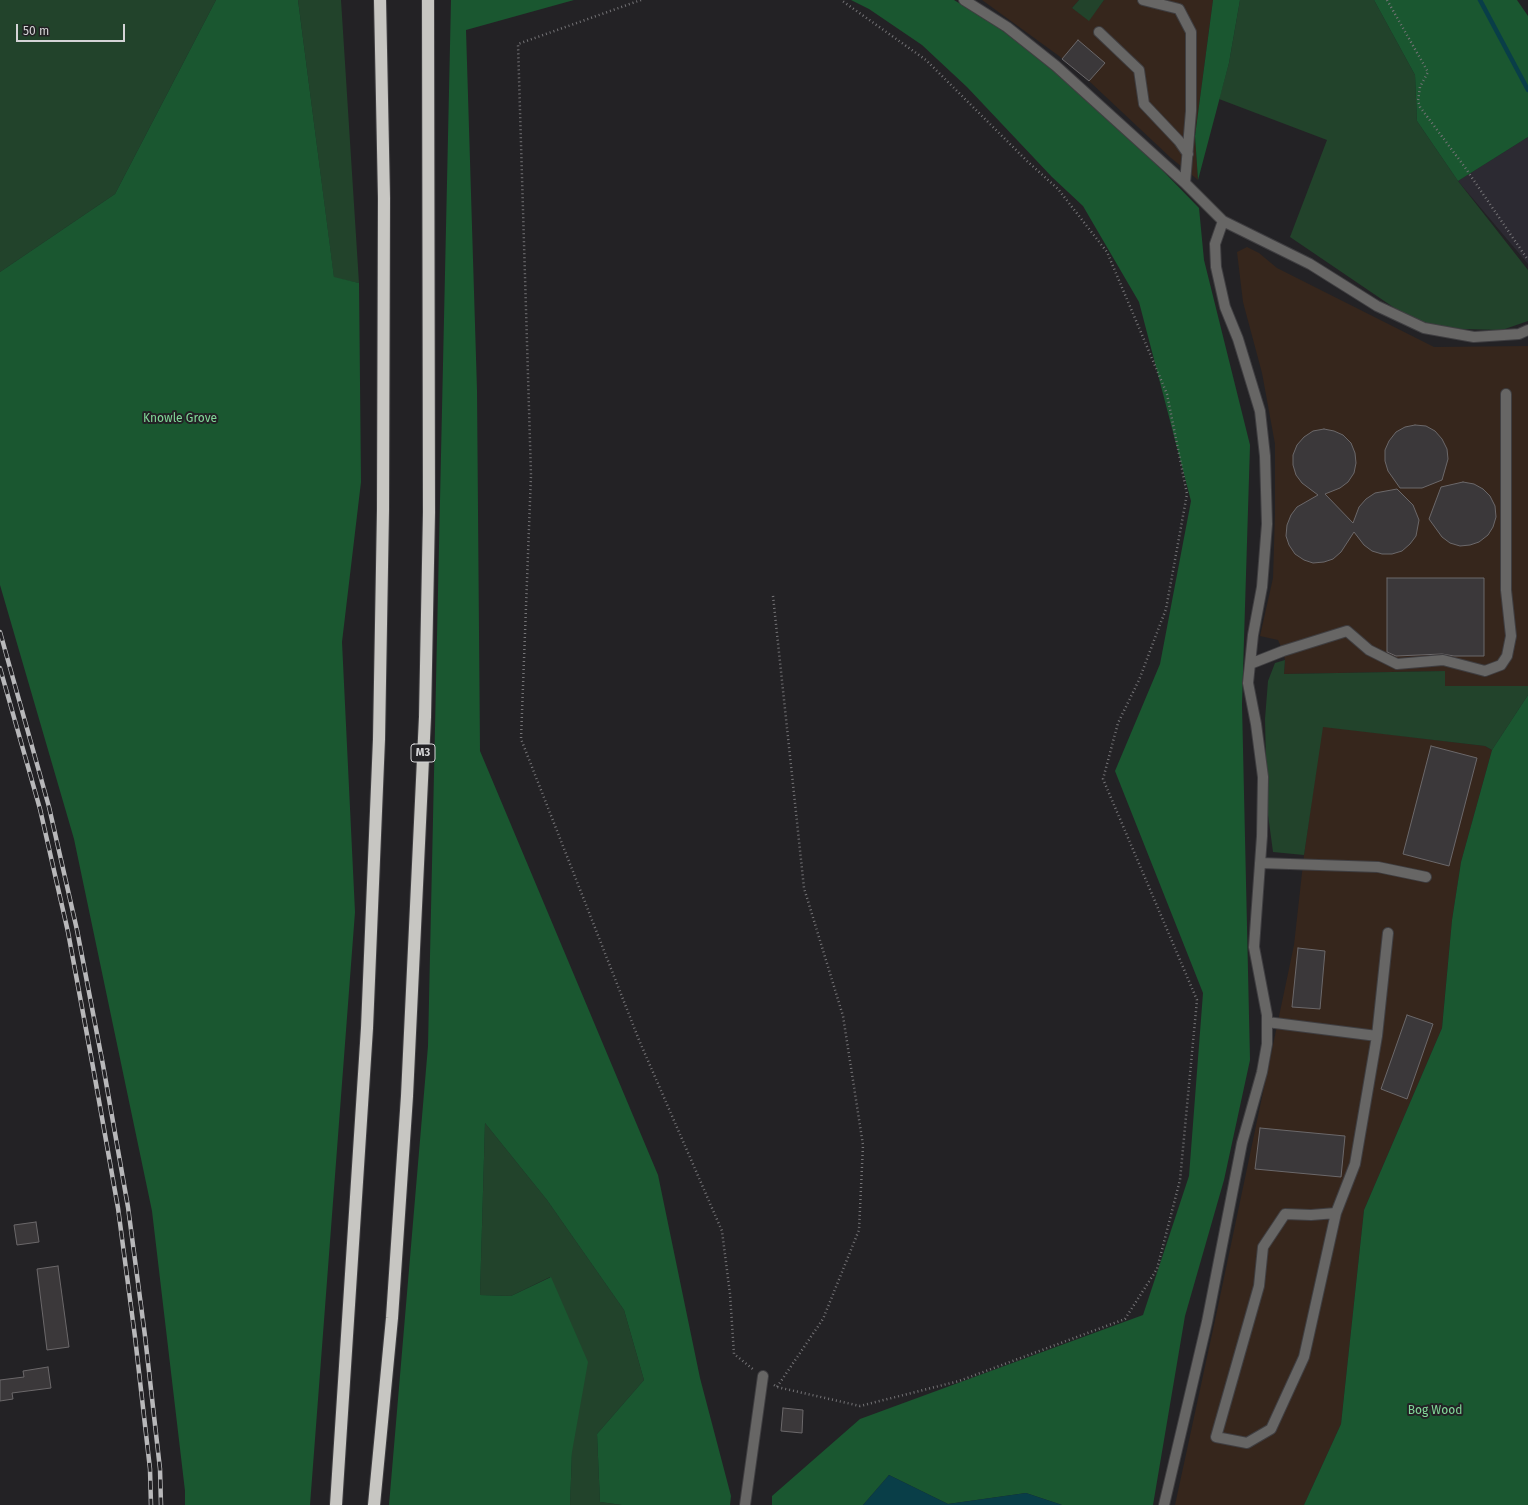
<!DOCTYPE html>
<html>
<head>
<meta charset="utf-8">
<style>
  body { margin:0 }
  #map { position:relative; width:1528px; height:1505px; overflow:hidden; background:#232225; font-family:"Fira Sans",sans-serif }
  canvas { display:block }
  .scale { position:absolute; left:16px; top:24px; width:109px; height:18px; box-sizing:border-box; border:2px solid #d4d4d6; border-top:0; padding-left:5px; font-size:12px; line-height:14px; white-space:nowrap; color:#d4d4d6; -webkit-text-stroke:3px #232225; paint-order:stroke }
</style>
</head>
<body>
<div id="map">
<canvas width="1528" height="1505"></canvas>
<div class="scale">50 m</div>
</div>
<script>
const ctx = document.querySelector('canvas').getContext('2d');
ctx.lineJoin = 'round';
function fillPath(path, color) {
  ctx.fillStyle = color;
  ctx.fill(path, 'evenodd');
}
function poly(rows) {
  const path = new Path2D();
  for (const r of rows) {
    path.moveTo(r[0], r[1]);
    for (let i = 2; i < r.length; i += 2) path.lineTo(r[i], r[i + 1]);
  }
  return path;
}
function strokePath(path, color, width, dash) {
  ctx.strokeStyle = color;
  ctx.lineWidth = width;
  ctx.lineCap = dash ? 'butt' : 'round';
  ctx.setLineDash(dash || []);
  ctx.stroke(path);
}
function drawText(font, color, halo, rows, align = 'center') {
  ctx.font = font + ' "Fira Sans",sans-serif';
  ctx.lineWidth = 4;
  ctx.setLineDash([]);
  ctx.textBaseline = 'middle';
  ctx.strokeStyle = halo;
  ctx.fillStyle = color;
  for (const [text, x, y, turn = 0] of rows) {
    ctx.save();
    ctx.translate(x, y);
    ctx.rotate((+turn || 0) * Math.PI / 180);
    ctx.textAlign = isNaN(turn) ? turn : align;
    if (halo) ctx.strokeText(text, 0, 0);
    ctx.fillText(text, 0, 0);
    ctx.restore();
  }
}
fillPath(poly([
  [1528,137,1528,264,1458,181]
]), '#2c2a32');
fillPath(poly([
  [982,0,1079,0,1072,8,1089,20,1104,0,1213,0,1195,136,1198,180,1171,158,1089,81,1059,56],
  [1247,247,1259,253,1277,268,1434,347,1528,346,1528,686,1445,686,1445,671,1284,674,1285,660,1283,651,1278,640,1260,636,1273,578,1275,513,1275,444,1262,373,1243,302,1237,252],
  [1322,726,1485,746,1492,750,1461,862,1452,920,1442,1028,1364,1210,1341,1424,1304,1505,1175,1505,1217,1311,1294,945,1304,855]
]), '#36261c');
fillPath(poly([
  [0,0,216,0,115,194,0,272],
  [298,0,341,0,359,283,334,278],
  [1079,0,1104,0,1089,21,1072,8],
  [1240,0,1374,0,1415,75,1417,121,1458,181,1528,270,1528,321,1502,330,1424,328,1290,237,1327,140,1219,99,1229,63],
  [1285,660,1284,674,1445,671,1445,686,1528,686,1528,695,1492,750,1485,746,1323,727,1304,855,1273,852,1267,807,1265,719,1268,681,1275,663],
  [485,1123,547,1200,624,1310,644,1380,597,1434,600,1502,622,1505,570,1505,572,1452,550,1277,511,1296,480,1295]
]), '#22432b');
fillPath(poly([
  [216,0,298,0,334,277,359,283,361,482,342,642,355,912,310,1505,185,1505,185,1491,152,1211,74,839,0,585,0,272,115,194],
  [451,0,574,0,466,30,477,390,480,751,658,1175,700,1378,731,1496,730,1505,622,1505,600,1502,597,1434,644,1380,624,1310,547,1200,485,1123,480,1295,511,1296,551,1277,588,1362,572,1452,570,1505,389,1505,428,1046],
  [851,0,954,0,995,25,1054,69,1131,138,1199,208,1204,260,1250,445,1242,704,1250,1060,1224,1180,1185,1316,1153,1505,1062,1505,1026,1493,948,1504,889,1475,863,1505,772,1505,772,1496,860,1419,1143,1315,1189,1176,1203,993,1115,771,1160,664,1191,501,1139,302,1083,206,1052,177,967,87,922,45,869,9],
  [1213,0,1240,0,1229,63,1198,180,1195,136],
  [1374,0,1517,0,1528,16,1528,137,1458,181,1417,121,1415,75],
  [1528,695,1528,1505,1304,1505,1341,1424,1364,1210,1442,1028,1452,920,1461,862,1492,750]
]), '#1a5730');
fillPath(poly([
  [889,1475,948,1504,1026,1493,1062,1505,863,1505]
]), '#093e48');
strokePath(poly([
  [1480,0,1528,90]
]), '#093e48', 4.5);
const building = poly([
  [1078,40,1105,63,1089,81,1062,59,1078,40],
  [1415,425,1426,426,1435,431,1442,439,1447,449,1448,459,1442,480,1422,488,1400,488,1388,471,1385,461,1385,450,1389,441,1396,432,1405,427,1415,425],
  [1324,429,1334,431,1343,435,1351,443,1355,453,1356,463,1354,473,1348,482,1340,488,1325,494,1353,523,1359,507,1366,499,1375,493,1397,489,1413,505,1419,520,1416,536,1410,544,1402,551,1392,554,1382,554,1372,551,1364,545,1354,532,1341,552,1333,559,1324,562,1313,563,1304,560,1295,554,1289,545,1286,536,1287,525,1291,515,1297,507,1318,495,1302,483,1296,475,1293,465,1293,455,1297,445,1304,437,1313,431,1324,429],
  [1463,482,1474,484,1483,489,1490,496,1495,506,1496,517,1493,527,1488,535,1479,542,1470,545,1460,546,1450,543,1442,537,1429,519,1441,487,1463,482],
  [1387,578,1484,578,1484,656,1454,656,1442,654,1396,656,1387,652,1387,578],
  [1431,746,1477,758,1449,866,1403,854,1431,746],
  [1298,948,1325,951,1320,1009,1292,1007,1298,948],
  [1407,1015,1433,1024,1407,1099,1381,1089,1407,1015],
  [1260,1128,1345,1136,1341,1177,1255,1169,1260,1128],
  [36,1222,39,1242,17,1245,14,1225,36,1222],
  [58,1266,69,1347,47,1350,37,1269,58,1266],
  [48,1367,51,1388,12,1393,13,1399,0,1401,0,1380,24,1377,23,1371,48,1367],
  [783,1408,803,1410,802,1433,781,1431,783,1408]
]);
fillPath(building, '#3b383a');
strokePath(building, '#6b686a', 1);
const minor = poly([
  [964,0,1007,27,1056,66,1185,183,1223,221,1310,264,1377,306,1424,328,1474,337,1519,334,1528,330],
  [1143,0,1179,9,1191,32,1191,111,1185,183],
  [1099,32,1139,70,1144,104,1179,141,1188,154],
  [1250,664,1283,651,1347,631,1369,650,1397,664,1443,660,1485,671,1501,665,1507,656,1511,636,1506,590,1506,394],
  [1260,863,1378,867,1426,877],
  [1267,1022,1377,1036],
  [1336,1213,1311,1215,1285,1214,1263,1247,1259,1286,1216,1437,1247,1443,1271,1429,1304,1357,1336,1213,1355,1164,1377,1036,1388,933],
  [745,1505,763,1376],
  [1164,1505,1207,1322,1242,1143,1262,1072,1267,1044,1267,1015,1254,947,1262,836,1263,777,1256,724,1248,683,1253,635,1262,587,1267,524,1265,456,1260,411,1238,339,1225,307,1216,267,1215,244,1223,221]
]);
const highway = poly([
  [336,1505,367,1028,379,739,383,510,384,198,380,0],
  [374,1505,392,1318,407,1096,425,717,429,512,428,0]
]);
strokePath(minor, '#3f3e41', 12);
strokePath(highway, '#3f3e41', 14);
strokePath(poly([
  [641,0,518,44,531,475,521,739,639,1040,722,1231,730,1294,734,1354,754,1370],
  [1387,0,1428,72,1420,87,1418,101,1420,107,1464,166,1528,260],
  [773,596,804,888,843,1016,863,1145,859,1230,823,1319,777,1387],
  [774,1385,777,1387,860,1406,959,1381,1125,1319,1157,1269,1180,1180,1197,1000,1103,779,1118,723,1139,680,1166,609,1187,494,1167,394,1107,252,1058,189,1027,161,926,60,841,0]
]), '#757477', 2.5, [1, 3]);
strokePath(minor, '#676665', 10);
strokePath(highway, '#c7c6c2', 12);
const rail = poly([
  [0,632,49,807,77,930,103,1065,128,1207,145,1336,160,1469,161,1505],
  [0,668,40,809,68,932,93,1067,118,1208,135,1337,150,1469,151,1505]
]);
strokePath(rail, '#b8b8ba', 4.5);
strokePath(rail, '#232225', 3, [9]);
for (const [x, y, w] of [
  [423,753,24]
]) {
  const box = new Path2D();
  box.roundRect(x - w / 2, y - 9, w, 18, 3);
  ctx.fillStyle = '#232225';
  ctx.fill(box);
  strokePath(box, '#d4d4d6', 1);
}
drawText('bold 11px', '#d4d4d6', null, [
  ["M3",423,753]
]);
drawText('12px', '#82d799', '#232225', [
  ["Knowle Grove",180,419],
  ["Bog Wood",1435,1411]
]);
</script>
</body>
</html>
